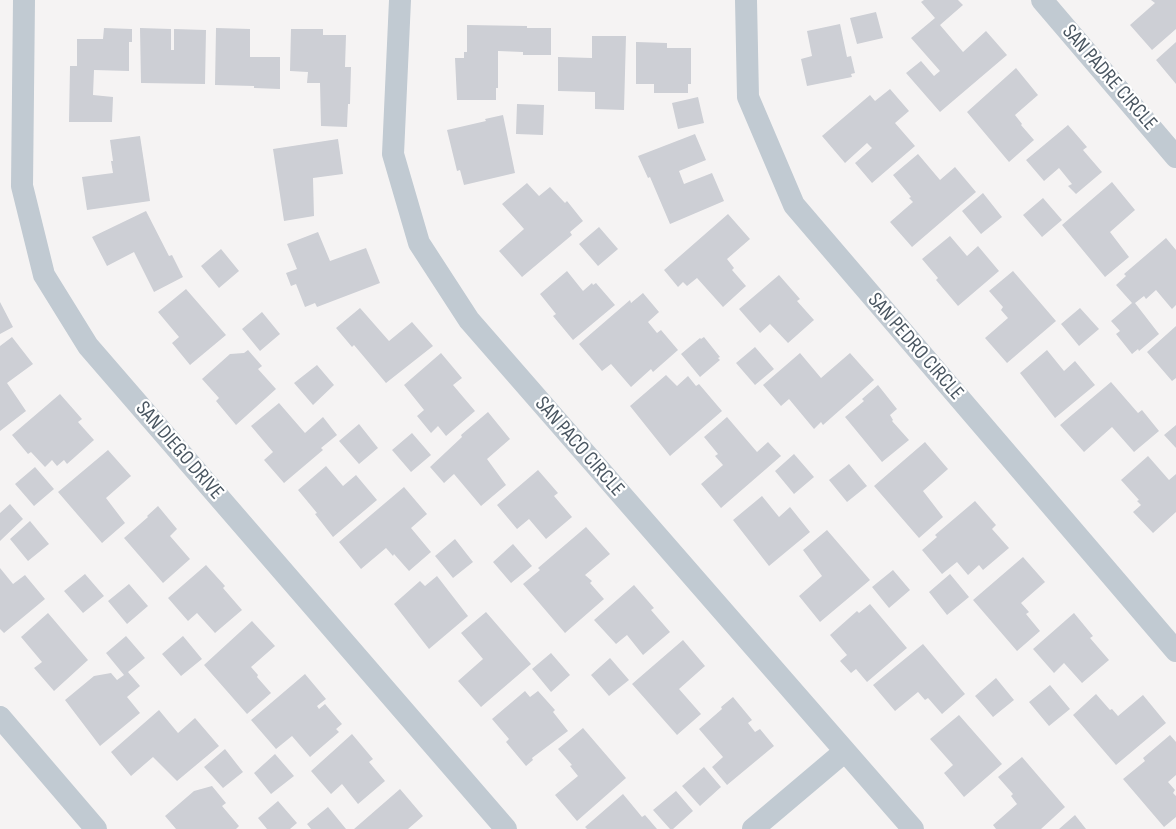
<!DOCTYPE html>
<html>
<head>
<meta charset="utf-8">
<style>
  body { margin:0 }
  canvas { display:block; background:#f5f3f3 }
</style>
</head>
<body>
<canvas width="1176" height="829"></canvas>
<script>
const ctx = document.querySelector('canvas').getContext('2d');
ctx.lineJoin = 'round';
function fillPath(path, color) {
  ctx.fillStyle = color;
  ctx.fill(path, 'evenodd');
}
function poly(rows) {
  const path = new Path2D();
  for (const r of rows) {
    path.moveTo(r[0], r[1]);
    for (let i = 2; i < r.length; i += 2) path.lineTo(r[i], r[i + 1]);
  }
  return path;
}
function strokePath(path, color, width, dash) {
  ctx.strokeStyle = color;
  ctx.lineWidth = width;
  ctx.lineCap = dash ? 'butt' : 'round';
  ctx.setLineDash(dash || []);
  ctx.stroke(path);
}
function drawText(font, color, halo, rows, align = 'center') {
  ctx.font = font + ' "Sofia Sans Condensed",sans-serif';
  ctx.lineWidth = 4.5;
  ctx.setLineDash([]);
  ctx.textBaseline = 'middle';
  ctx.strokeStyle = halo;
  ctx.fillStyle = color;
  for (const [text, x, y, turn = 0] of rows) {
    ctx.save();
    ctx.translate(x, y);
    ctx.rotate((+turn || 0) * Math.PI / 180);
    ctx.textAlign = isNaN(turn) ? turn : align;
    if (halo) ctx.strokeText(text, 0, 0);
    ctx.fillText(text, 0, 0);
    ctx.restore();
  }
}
fillPath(poly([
  [924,0,958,0,963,5,940,25,963,52,986,31,1007,55,940,112,906,73,921,61,934,76,940,71,911,38,935,18,921,2],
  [1151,0,1176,0,1176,29,1152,50,1130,25,1155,3],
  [876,12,883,38,857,44,850,18],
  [840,24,847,57,851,56,855,73,851,74,852,77,807,86,801,59,812,56,807,31],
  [467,25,527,26,527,28,551,28,551,55,523,55,523,52,498,51,498,88,496,88,496,100,457,100,455,58,464,58,464,52,467,52],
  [104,28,132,29,132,42,129,42,129,71,94,70,93,95,113,97,112,122,69,122,70,66,77,66,77,39,103,39],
  [140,28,171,29,171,50,174,50,174,29,206,30,205,84,141,83],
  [216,28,250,29,250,57,280,57,280,89,254,88,254,86,215,85],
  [291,29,323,29,323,35,346,35,345,67,351,67,350,104,348,104,347,127,321,126,320,83,307,83,308,72,290,71],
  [592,36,626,36,624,110,595,109,595,92,558,91,558,57,592,58],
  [636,42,667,43,667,48,691,48,691,84,688,84,688,93,654,93,654,84,636,84],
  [1176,42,1176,84,1156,60],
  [1016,68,1038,95,1015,115,1022,124,1021,125,1034,140,1009,162,967,112],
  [890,89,909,111,895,123,915,146,872,183,855,163,872,148,867,143,845,163,822,136,870,95,875,101],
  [698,97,704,123,678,129,672,103],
  [517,104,544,105,543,135,516,134],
  [503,115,515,173,464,185,460,170,457,171,447,130,486,121,485,119],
  [1068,125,1087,147,1083,150,1102,172,1076,194,1068,186,1072,184,1059,168,1044,181,1026,160],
  [695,134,706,160,679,171,684,184,712,173,724,201,670,224,650,177,648,178,638,156],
  [140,136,150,201,87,210,82,177,113,173,111,161,113,161,110,140],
  [338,139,343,174,313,178,314,216,284,221,273,149],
  [918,154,940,180,955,167,976,192,912,247,890,222,913,202,909,198,911,197,893,175],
  [1112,182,1135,210,1110,232,1129,257,1105,277,1062,225],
  [527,183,539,196,550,187,565,203,567,201,583,221,570,232,572,235,522,277,499,251,524,229,502,204],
  [983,193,1002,217,981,234,962,211],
  [1043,198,1062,220,1042,237,1023,215],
  [146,211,169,256,172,255,183,277,154,292,134,252,107,266,92,237],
  [728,214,750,239,727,259,734,268,732,270,746,286,723,307,697,278,687,286,683,282,678,287,664,270],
  [599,227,618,249,598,266,579,244],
  [318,232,330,261,366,248,380,283,317,307,315,303,305,307,296,284,291,286,286,273,297,269,287,244],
  [950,236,967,256,978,246,999,271,958,306,936,280,938,278,922,259],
  [1166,238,1176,250,1176,305,1172,309,1156,290,1146,299,1144,296,1135,303,1159,334,1139,351,1138,349,1132,354,1116,334,1120,331,1111,321,1132,303,1116,285,1126,276,1124,274],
  [221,249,239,271,219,288,201,266],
  [567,271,583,291,592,283,593,285,596,283,615,305,573,340,553,316,556,314,540,294],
  [1013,271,1056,321,1007,363,985,338,1008,318,1001,310,1003,307,989,291],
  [779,275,800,299,797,301,814,320,788,343,770,324,760,333,739,309],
  [186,289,226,335,190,365,172,343,179,337,158,312],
  [643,293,659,312,648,322,657,333,661,330,678,350,653,372,651,369,631,387,611,364,602,371,579,344,630,300,631,303],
  [0,302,13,327,0,334],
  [360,308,389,341,412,322,433,346,386,383,354,345,352,347,336,328],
  [1080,308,1099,329,1079,346,1061,324],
  [262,312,280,334,260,351,242,329],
  [1176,326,1176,378,1172,381,1147,352],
  [12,337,33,364,7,383,26,411,0,431,0,346],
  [704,337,720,357,718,358,720,360,700,377,681,354,700,338,701,339],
  [755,347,774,369,755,385,736,363],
  [248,350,262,366,258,369,276,389,236,425,216,401,219,398,202,379,230,354,244,353],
  [1047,350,1064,371,1075,361,1095,385,1055,418,1020,373],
  [441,353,462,378,453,385,475,411,446,436,438,426,431,433,417,416,424,410,404,385],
  [800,353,821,378,850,353,874,380,823,425,821,422,814,429,789,399,781,406,763,385],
  [317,365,334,385,313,405,294,383],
  [666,375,677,386,688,376,696,386,699,384,722,411,670,456,630,406],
  [1111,382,1138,413,1142,410,1159,431,1134,452,1112,427,1084,452,1060,425],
  [878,385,897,409,890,415,893,420,892,421,909,440,882,462,845,417,864,401,862,399],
  [60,394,82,419,78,422,94,440,67,464,64,460,57,466,52,460,45,467,31,452,28,454,12,435],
  [279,403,305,433,323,417,337,435,321,448,323,450,284,483,264,460,273,452,251,426],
  [488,412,510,439,487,459,506,485,481,506,454,474,444,483,430,467,462,437,461,435],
  [727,417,757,452,768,442,781,456,721,508,701,484,723,465,715,456,718,454,704,437],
  [359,424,378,448,359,464,339,441],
  [1176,425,1176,448,1164,435],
  [412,433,431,455,411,472,392,450],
  [925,442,948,469,923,491,943,517,919,538,874,486],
  [108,450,131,476,106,498,125,523,102,543,58,492],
  [794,454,814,477,794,494,775,471],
  [1148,456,1169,480,1176,474,1176,512,1153,533,1133,512,1141,505,1137,501,1139,500,1121,480],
  [849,464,867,486,847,502,829,480],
  [326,466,343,486,356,475,377,500,333,537,315,514,317,513,298,490],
  [35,467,54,489,34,506,15,484],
  [538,470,558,493,554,496,572,517,546,539,529,519,517,529,497,505],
  [404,487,427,514,411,528,431,552,409,571,394,554,393,556,386,548,361,569,339,542],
  [762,496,779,517,790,507,810,532,769,566,733,520],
  [975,501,996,525,992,529,1009,548,983,570,979,565,968,575,957,562,942,574,922,550,937,537,935,535],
  [10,504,23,519,0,541,0,513],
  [158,506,177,529,170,536,190,559,163,583,124,538,148,517,147,516],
  [30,521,49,544,28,561,10,539],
  [586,527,610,554,585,575,592,581,590,583,604,599,565,633,523,584,540,570,538,568],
  [827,530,870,580,820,622,799,596,822,576,803,550],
  [455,539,473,562,453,578,435,556],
  [513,544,532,566,511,583,493,562],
  [1023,557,1045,582,1021,603,1029,612,1026,614,1040,631,1017,651,973,600],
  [206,565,225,586,223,588,242,610,215,633,197,613,188,621,168,598],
  [0,568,13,584,25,575,45,599,4,633,0,629],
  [893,570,910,590,889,608,872,587],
  [85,574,104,596,83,613,64,591],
  [950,574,969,597,947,615,929,592],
  [437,576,468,616,429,649,394,604,420,581,425,586],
  [129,584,148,606,127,624,108,601],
  [634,585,654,608,651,610,670,632,643,655,627,635,616,644,594,620],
  [870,604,907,648,867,682,856,669,851,673,840,661,847,655,830,635,857,611,859,613],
  [486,612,531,664,481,707,458,681,483,659,461,633],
  [48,613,88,660,54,691,34,668,42,662,21,637],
  [1074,613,1093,636,1090,638,1109,660,1082,683,1064,663,1054,673,1033,649],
  [252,621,275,646,251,667,258,675,257,677,271,693,247,714,204,665],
  [126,636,145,658,128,672,140,686,127,697,140,713,100,746,65,700,94,676,111,673,117,680,124,675,106,653],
  [183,636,202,659,181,676,162,654],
  [683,640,705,666,679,689,701,714,677,735,632,684],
  [923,644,965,694,942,714,928,698,925,700,918,692,895,711,873,685],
  [551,653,570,675,551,692,532,669],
  [610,658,629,680,609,696,591,675],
  [305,674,326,699,317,706,319,709,325,704,342,724,336,729,339,732,310,757,292,736,276,749,251,720],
  [996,678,1014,700,993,717,975,696],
  [1050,685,1070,709,1049,726,1029,702],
  [525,691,530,697,538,691,555,710,553,712,568,731,532,758,533,760,526,766,506,742,509,739,492,719],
  [1096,694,1110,710,1112,709,1118,716,1143,695,1166,723,1116,765,1073,715],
  [733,697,752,720,748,723,755,732,760,729,774,746,727,785,712,767,723,757,699,729,722,709,721,707],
  [159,710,178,733,195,718,219,746,177,781,153,757,131,776,111,752],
  [959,715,1002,764,964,797,944,773,953,765,930,739],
  [583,728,626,778,577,821,555,795,578,776,570,766,572,765,558,749],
  [352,734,373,759,369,762,385,781,358,804,342,784,331,794,311,771],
  [1170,735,1176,742,1176,775,1168,782,1175,790,1173,793,1176,796,1176,817,1164,827,1123,779,1145,761,1143,758],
  [225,749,243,772,223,788,204,767],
  [275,754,294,776,271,794,254,773],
  [1022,757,1065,807,1041,829,996,829,993,825,1017,804,1011,796,1013,794,998,777],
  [704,767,721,787,700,806,682,786],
  [212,786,226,803,222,806,239,826,236,829,176,829,165,816,194,791],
  [400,789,423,816,408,829,354,829],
  [676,791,693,811,673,829,670,829,653,810],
  [623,794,642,817,645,815,657,829,587,829,585,827],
  [278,801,297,823,290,829,267,829,258,818],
  [328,807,346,829,311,829,307,824],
  [1075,815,1086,829,1059,829]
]), '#cdcfd5');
strokePath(poly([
  [24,0,22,186,44,275,88,346,506,829],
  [400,0,393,154,419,243,469,320,913,829],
  [746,0,748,97,794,205,1176,651],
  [1042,0,1176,157],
  [0,717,96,829],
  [753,829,844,752]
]), '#c1cad2', 22);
drawText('21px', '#4a5661', '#fff', [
  ["SAN PADRE CIRCLE",1109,78,49],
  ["SAN PEDRO CIRCLE",915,347,49],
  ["SAN PACO CIRCLE",579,447,49],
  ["SAN DIEGO DRIVE",179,451,49]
]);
</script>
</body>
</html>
